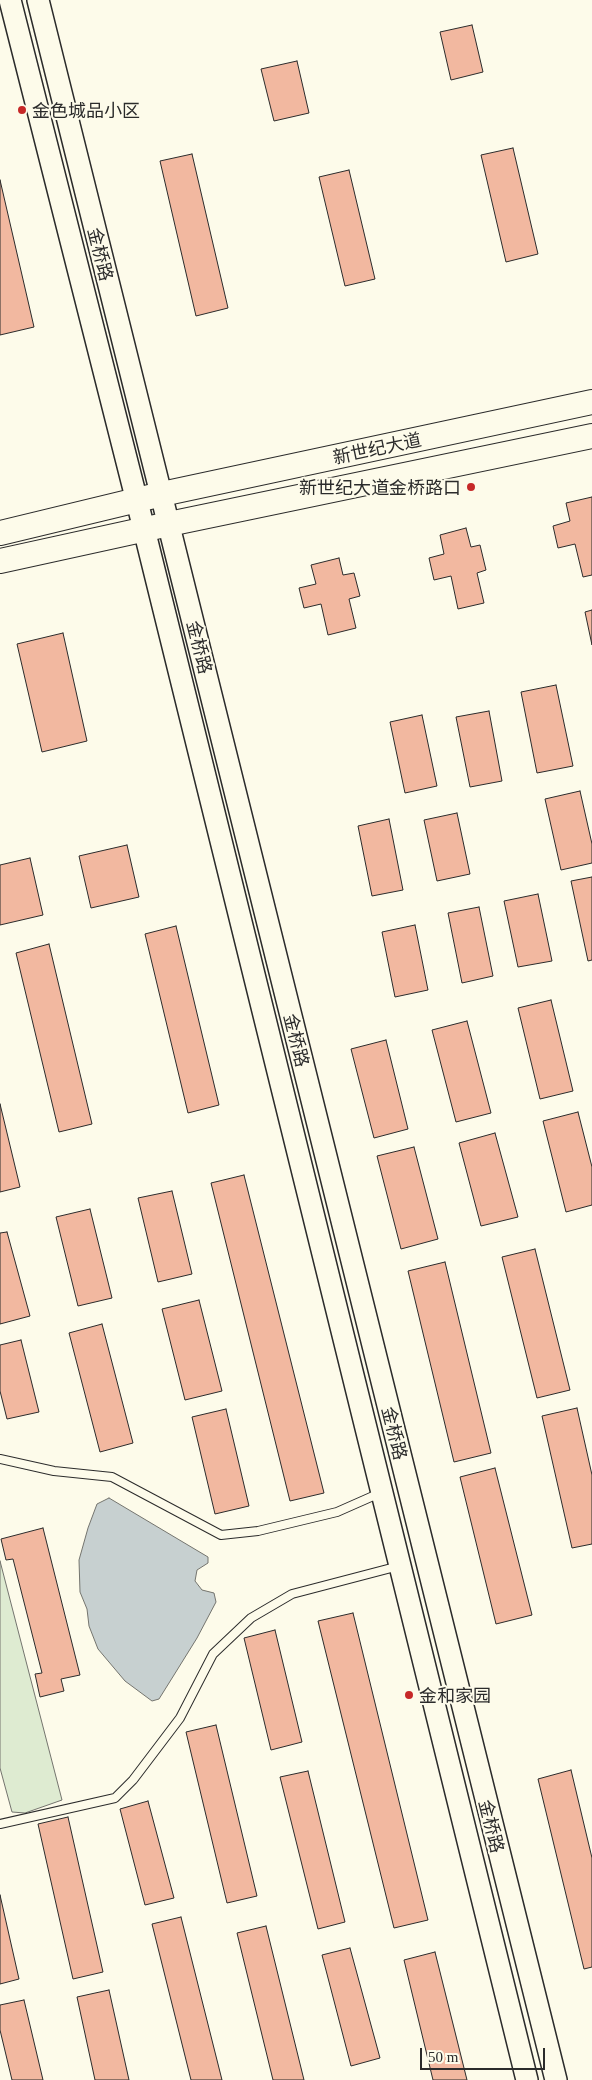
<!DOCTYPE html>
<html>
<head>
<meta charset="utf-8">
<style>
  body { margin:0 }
  #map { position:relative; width:592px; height:2080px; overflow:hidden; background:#fdfbea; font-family:Georgia,serif }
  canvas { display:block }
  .scale { position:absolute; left:420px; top:2048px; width:125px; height:22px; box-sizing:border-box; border:2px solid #2b2b2b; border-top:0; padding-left:6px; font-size:15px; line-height:18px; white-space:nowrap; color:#2b2b2b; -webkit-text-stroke:4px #fdfbea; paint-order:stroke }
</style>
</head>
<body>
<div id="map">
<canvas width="592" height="2080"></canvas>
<div class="scale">50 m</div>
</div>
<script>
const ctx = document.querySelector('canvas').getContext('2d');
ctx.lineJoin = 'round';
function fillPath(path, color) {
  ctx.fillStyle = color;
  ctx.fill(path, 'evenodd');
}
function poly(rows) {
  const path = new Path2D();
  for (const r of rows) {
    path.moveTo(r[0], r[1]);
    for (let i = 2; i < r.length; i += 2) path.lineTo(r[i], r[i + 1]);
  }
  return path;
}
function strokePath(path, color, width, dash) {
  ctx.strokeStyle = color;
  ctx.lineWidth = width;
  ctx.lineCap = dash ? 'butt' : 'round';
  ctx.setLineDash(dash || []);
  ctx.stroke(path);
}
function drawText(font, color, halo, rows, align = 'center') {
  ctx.font = font + ' Georgia,"Noto Sans SC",serif';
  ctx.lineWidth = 4;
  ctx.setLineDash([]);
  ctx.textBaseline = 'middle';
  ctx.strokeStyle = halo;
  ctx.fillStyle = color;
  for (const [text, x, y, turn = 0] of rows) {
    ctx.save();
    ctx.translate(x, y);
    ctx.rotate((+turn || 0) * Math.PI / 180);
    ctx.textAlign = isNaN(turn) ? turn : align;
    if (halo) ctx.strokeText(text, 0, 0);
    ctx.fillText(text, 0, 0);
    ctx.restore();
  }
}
const green = poly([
  [0,1561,62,1800,25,1813,12,1812,0,1768,0,1561]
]);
fillPath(green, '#deebd1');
strokePath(green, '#74746e', 1);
const water = poly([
  [109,1498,208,1557,208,1563,197,1570,195,1581,202,1590,214,1593,216,1602,197,1638,174,1675,159,1699,152,1701,125,1681,98,1649,89,1626,87,1609,80,1592,79,1560,88,1528,97,1504,109,1498]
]);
fillPath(water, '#c7d0d0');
strokePath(water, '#74746e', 1);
const building = poly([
  [472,25,483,72,451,80,440,32,472,25],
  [297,61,309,113,274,121,261,69,297,61],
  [513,148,538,254,506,262,481,155,513,148],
  [192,154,228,308,196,316,160,161,192,154],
  [349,170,375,279,345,286,319,177,349,170],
  [0,180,34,327,0,335,0,180],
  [592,497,592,575,583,577,575,544,558,548,553,526,570,521,566,503,592,497],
  [466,528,471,547,480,545,486,570,477,573,484,603,458,609,451,576,434,580,429,558,444,554,440,535,466,528],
  [339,558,343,575,354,573,360,596,349,599,356,628,328,635,321,604,304,608,299,588,316,584,311,565,339,558],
  [592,610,592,645,585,612,592,610],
  [63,633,87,741,42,752,17,644,63,633],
  [556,685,573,766,537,773,521,692,556,685],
  [489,711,502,781,470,787,456,717,489,711],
  [422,715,437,786,405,793,390,722,422,715],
  [580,791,592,844,592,863,561,870,545,799,580,791],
  [457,813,470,874,437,881,424,820,457,813],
  [389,819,403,890,372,896,358,826,389,819],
  [127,845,139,897,91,908,79,856,127,845],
  [30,858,43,915,0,925,0,865,30,858],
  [592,877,592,960,588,961,571,881,592,877],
  [538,894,552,961,518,967,504,901,538,894],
  [479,907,493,976,462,983,448,913,479,907],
  [415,925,428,990,395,997,382,932,415,925],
  [176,926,219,1105,188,1113,145,934,176,926],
  [49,944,92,1124,59,1132,16,953,49,944],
  [551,1000,573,1091,540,1099,518,1008,551,1000],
  [467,1021,491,1113,456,1122,432,1030,467,1021],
  [386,1040,408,1129,374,1138,351,1049,386,1040],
  [0,1104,20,1187,0,1192,0,1104],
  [578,1112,592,1167,592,1205,566,1212,543,1121,578,1112],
  [495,1133,518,1217,481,1226,459,1143,495,1133],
  [414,1147,438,1239,401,1249,377,1156,414,1147],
  [244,1175,324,1493,290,1501,211,1183,244,1175],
  [172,1191,192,1274,158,1282,138,1198,172,1191],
  [90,1209,112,1298,78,1306,56,1217,90,1209],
  [7,1232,30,1316,0,1324,0,1233,7,1232],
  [535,1249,570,1390,537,1398,502,1257,535,1249],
  [445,1262,491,1453,454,1462,408,1271,445,1262],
  [199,1300,222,1391,185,1400,162,1309,199,1300],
  [102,1324,133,1443,100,1452,69,1333,102,1324],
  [21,1340,39,1412,7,1419,0,1391,0,1345,21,1340],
  [577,1408,592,1475,592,1544,572,1548,542,1416,577,1408],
  [226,1409,249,1506,215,1514,192,1417,226,1409],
  [495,1468,532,1615,496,1624,460,1477,495,1468],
  [43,1528,80,1675,61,1679,64,1691,40,1697,35,1674,42,1673,13,1559,6,1560,1,1539,43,1528],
  [353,1613,428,1920,394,1928,318,1621,353,1613],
  [275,1630,302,1742,271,1750,244,1638,275,1630],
  [216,1725,257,1896,227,1903,186,1732,216,1725],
  [571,1770,592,1858,592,1967,584,1969,538,1779,571,1770],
  [308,1771,345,1922,318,1929,280,1777,308,1771],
  [148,1801,174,1898,145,1905,120,1809,148,1801],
  [68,1817,103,1972,73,1979,38,1824,68,1817],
  [0,1895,19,1979,0,1984,0,1895],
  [181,1917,222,2080,191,2080,152,1924,181,1917],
  [266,1926,304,2080,273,2080,237,1933,266,1926],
  [350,1948,380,2058,351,2066,322,1955,350,1948],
  [435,1952,467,2080,433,2080,404,1960,435,1952],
  [109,1990,129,2080,95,2080,77,1997,109,1990],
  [24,2000,43,2080,12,2080,0,2030,0,2005,24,2000]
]);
fillPath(building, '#f2b8a0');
strokePath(building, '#2b2b2b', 1);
const lane = poly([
  [0,1459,54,1471,112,1477,221,1535,258,1531,337,1512,380,1493],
  [0,1824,115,1798,133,1780,180,1718,213,1654,251,1618,292,1594,399,1566]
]);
const secondary = poly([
  [10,0,144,529,527,2080],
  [38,0,556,2080]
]);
const primary = poly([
  [0,533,162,494,592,402],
  [0,561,169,524,592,436]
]);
strokePath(lane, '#2b2b2b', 10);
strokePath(secondary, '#2b2b2b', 24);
strokePath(primary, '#2b2b2b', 26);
strokePath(lane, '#fdfbea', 8);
strokePath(secondary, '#fdfbea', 21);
strokePath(primary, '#fdfbea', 24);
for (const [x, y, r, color] of [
  [22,110,5,"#c62828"],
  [471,487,5,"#c62828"],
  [409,1695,5,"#c62828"]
]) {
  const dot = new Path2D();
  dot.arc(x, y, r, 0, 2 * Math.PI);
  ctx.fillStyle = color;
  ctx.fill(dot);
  strokePath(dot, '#fdfbea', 2);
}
drawText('18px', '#2b2b2b', '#fdfbea', [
  ["金色城品小区",32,110],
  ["新世纪大道金桥路口",461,487,"right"],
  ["金和家园",419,1695]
], 'left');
drawText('18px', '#2b2b2b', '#fdfbea', [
  ["金桥路",101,254,76],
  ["新世纪大道",377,448,-12],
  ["金桥路",200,647,76],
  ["金桥路",297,1040,76],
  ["金桥路",395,1433,76],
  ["金桥路",492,1826,76]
]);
</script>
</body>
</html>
